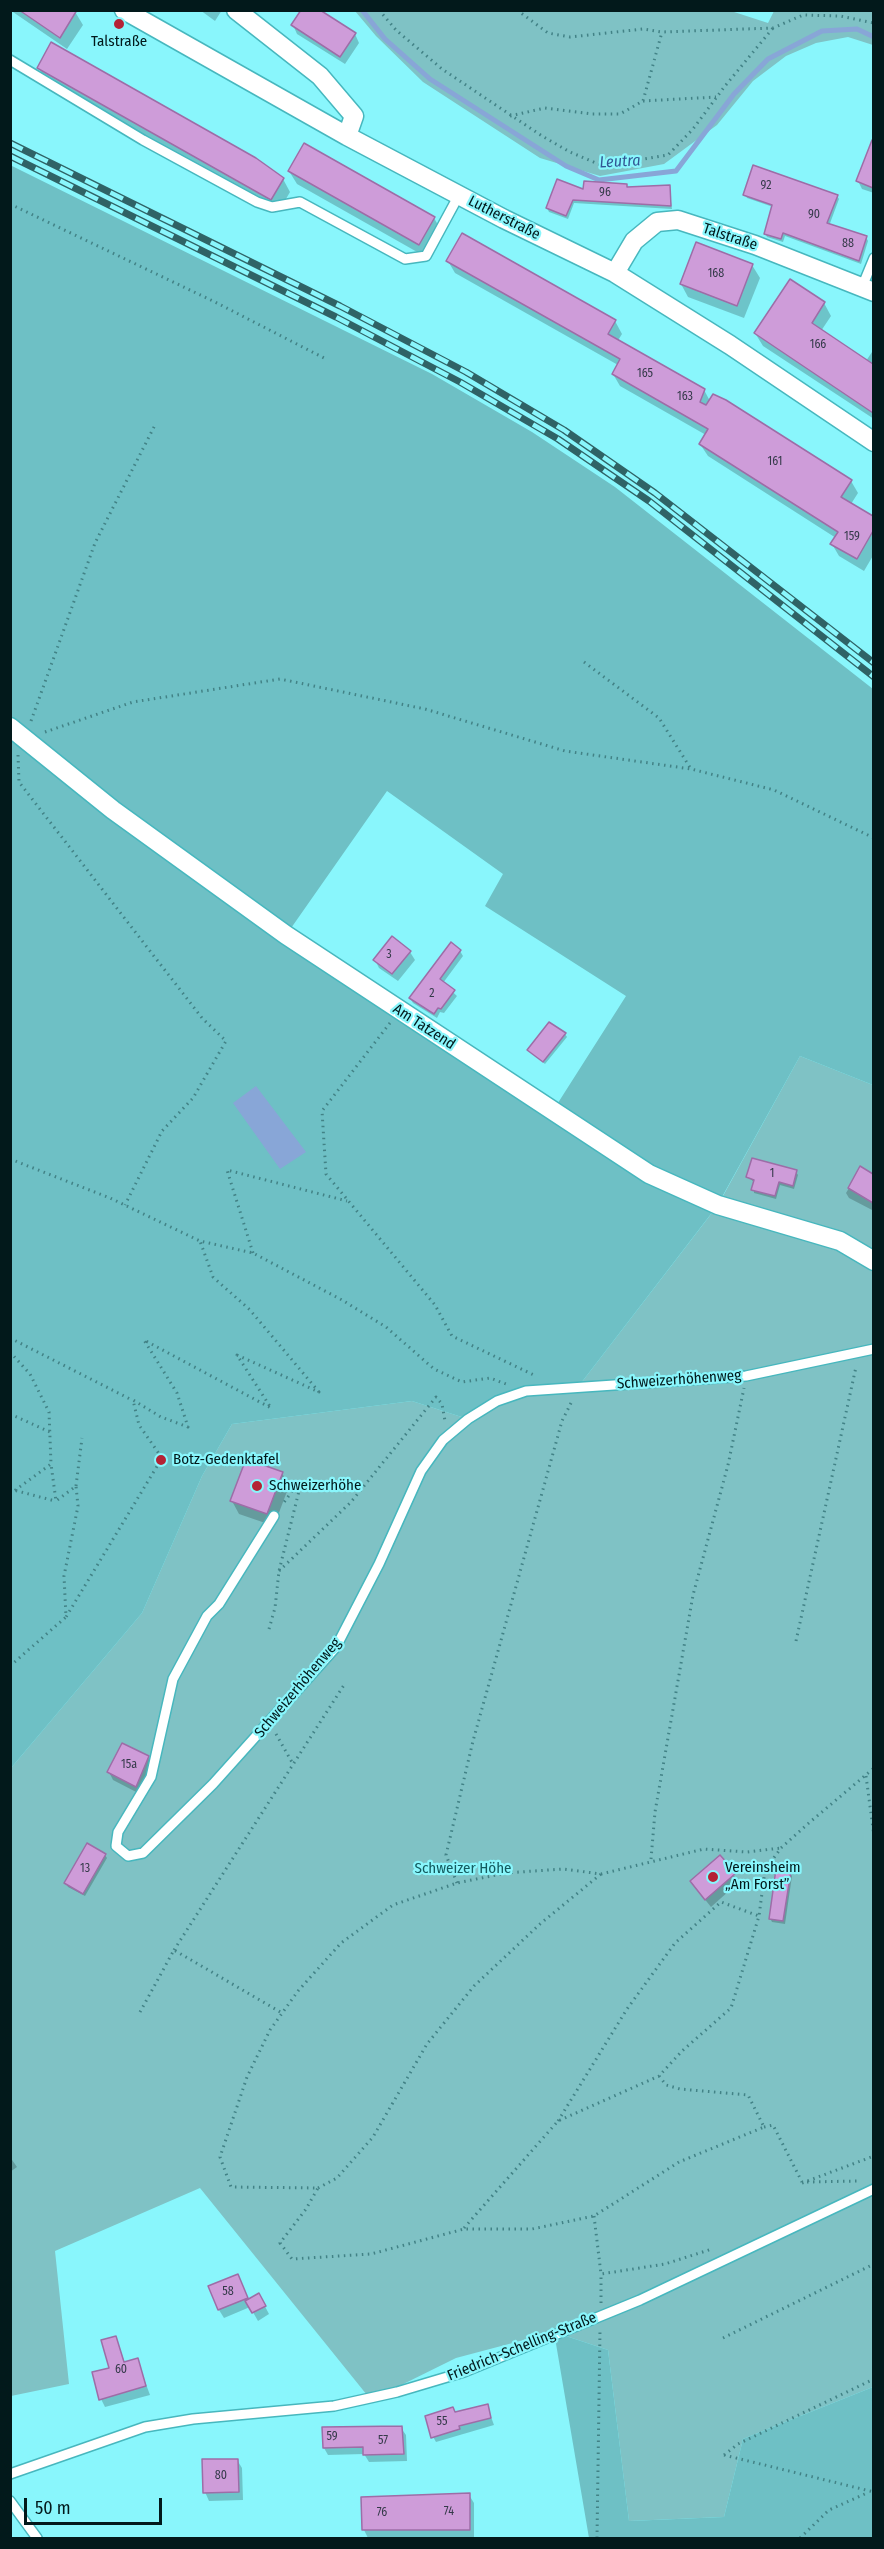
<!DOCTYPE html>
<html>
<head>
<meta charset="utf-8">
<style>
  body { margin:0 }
  #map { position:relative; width:884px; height:2549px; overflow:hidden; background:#89f6fc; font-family:"Fira Sans Condensed",sans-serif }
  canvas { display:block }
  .frame { position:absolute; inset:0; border:12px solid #02191b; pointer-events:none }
  .scale { position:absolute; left:24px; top:2498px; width:138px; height:27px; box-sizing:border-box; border:3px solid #02191b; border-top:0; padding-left:8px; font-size:18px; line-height:21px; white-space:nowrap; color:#02191b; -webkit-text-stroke:4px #89f6fc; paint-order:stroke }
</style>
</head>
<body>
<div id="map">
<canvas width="884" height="2549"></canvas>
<div class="frame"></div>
<div class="scale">50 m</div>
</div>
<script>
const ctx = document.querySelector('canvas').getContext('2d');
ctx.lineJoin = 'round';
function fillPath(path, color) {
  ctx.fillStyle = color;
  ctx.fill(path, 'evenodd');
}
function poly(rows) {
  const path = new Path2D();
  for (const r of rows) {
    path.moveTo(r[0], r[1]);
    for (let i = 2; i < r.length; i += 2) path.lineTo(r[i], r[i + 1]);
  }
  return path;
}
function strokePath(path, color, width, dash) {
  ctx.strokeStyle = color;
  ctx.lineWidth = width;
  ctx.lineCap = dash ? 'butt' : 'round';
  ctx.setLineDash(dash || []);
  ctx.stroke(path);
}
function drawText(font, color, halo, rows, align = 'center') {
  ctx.font = font + ' "Fira Sans Condensed",sans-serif';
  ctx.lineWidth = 4.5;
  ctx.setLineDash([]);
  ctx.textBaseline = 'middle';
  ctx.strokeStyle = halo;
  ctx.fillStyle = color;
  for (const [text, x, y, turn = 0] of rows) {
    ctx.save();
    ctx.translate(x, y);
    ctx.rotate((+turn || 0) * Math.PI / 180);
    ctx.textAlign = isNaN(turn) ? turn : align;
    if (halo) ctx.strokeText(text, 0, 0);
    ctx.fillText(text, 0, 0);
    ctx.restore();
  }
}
fillPath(poly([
  [731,11,768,23,774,11,873,11,873,45,848,37,816,43,786,56,753,81,717,125,664,164,600,176,540,158,423,82,376,36,355,11],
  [800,1056,873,1085,873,2387,743,2439,724,2517,629,2521,608,2350,554,2332,456,2358,371,2400,200,2188,55,2251,69,2384,11,2396,11,1768,142,1613,202,1476,232,1424,412,1401,468,1419,526,1391,578,1387,718,1205]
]), '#7fc2c5');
fillPath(poly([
  [10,165,432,374,532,432,615,487,873,689,873,1085,800,1056,722,1197,653,1169,556,1106,626,996,485,906,503,874,387,791,289,931,121,808,11,720],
  [11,734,111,815,714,1210,578,1387,526,1391,468,1419,412,1401,232,1424,202,1476,142,1613,11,1768],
  [554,2332,608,2350,629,2521,724,2517,743,2439,873,2387,873,2538,589,2538]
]), '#6ec0c5');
fillPath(poly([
  [256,1086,306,1152,280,1169,233,1103]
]), '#88a6d7');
fillPath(poly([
  [10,10,74,10,83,25,67,49],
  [200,10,222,10,215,21],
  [293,25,355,34,359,43,345,64,297,34],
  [39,68,283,179,290,192,279,211,46,81],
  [869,151,874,152,874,193,862,189,858,181],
  [289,171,434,218,441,230,426,257,297,184],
  [627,186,628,188,669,187,672,209,574,203,568,219,549,212,547,208,584,191],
  [745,194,837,196,839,199,829,226,866,237,868,241,861,264,785,236,783,242,767,237,765,233,773,207,747,198],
  [448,261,615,321,622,334,617,342,704,390,710,401,851,481,858,493,851,504,874,518,874,554,864,571,839,556,832,544,836,538,708,456,700,444,706,435,620,386,613,374,618,365,455,273],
  [752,265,760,278,744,318,688,297,681,284],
  [790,281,824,303,831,316,821,331,866,361,874,349,874,419,763,346,755,333],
  [393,938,410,952,415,960,398,981,379,968,375,960],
  [460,951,463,956,443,983,457,996,444,1013,440,1012,437,1018,413,1003,410,998],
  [565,1034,567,1037,545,1064,529,1050],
  [861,1168,874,1176,874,1211,849,1198,846,1193],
  [796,1172,798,1175,794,1189,780,1185,776,1199,754,1193,754,1182,748,1177],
  [282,1473,289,1486,274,1526,239,1514,232,1501],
  [148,1758,152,1766,140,1794,113,1780,109,1772],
  [105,1855,107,1858,85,1896,68,1887,66,1883],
  [720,1857,739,1882,711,1907,691,1882],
  [790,1873,792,1876,785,1924,772,1922,770,1918],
  [10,2157,17,2167,10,2172],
  [237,2275,249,2300,259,2295,269,2314,258,2321,250,2307,224,2318,219,2310],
  [116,2337,125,2363,137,2360,150,2395,105,2407,101,2399,111,2369],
  [487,2406,494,2425,436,2442,432,2435,455,2414],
  [401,2428,406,2435,407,2461,369,2462,364,2454,328,2455,324,2448],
  [237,2460,242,2468,243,2500,209,2501,205,2492],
  [469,2495,474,2503,474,2538,368,2538,364,2530]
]), '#0003');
strokePath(poly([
  [362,10,385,39,430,79,566,166,599,180,676,171,734,94,768,59,822,31,857,29,874,37]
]), '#88a6d7', 5);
const building = poly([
  [19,10,77,10,60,38,19,10],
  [301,10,320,10,356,33,340,57,291,25,301,10],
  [51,42,256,158,284,178,271,200,37,68,51,42],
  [872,140,873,140,873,188,856,181,872,140],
  [304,143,435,217,419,245,288,171,304,143],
  [753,165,838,195,827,223,867,236,859,261,783,233,781,239,764,234,772,205,743,195,753,165],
  [557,179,583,189,584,181,627,184,627,187,670,185,671,206,573,200,566,216,546,208,557,179],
  [462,233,616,320,608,334,705,389,700,402,706,405,713,394,726,400,852,480,841,497,873,516,873,531,857,559,830,544,838,532,699,444,708,429,612,374,620,359,446,261,462,233],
  [696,242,753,264,737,306,680,284,696,242],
  [790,279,825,302,812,323,873,364,873,413,754,333,790,279],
  [392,936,411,951,392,974,373,960,392,936],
  [451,942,461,950,440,979,455,990,441,1009,438,1008,434,1014,409,998,451,942],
  [549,1022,566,1033,543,1062,527,1050,549,1022],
  [752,1158,797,1170,793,1186,779,1182,775,1196,751,1190,754,1180,746,1177,752,1158],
  [860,1166,873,1174,873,1203,848,1188,860,1166],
  [246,1459,283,1472,267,1514,230,1501,246,1459],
  [122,1743,149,1756,136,1787,107,1772,122,1743],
  [87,1843,106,1854,83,1894,64,1883,87,1843],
  [720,1855,736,1873,705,1900,690,1881,720,1855],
  [776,1869,791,1871,783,1921,769,1919,776,1869],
  [238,2274,248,2298,218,2310,208,2286,238,2274],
  [259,2293,266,2306,252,2313,245,2301,259,2293],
  [116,2336,124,2362,138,2358,146,2386,99,2400,92,2372,109,2368,101,2340,116,2336],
  [488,2404,491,2418,459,2426,460,2429,431,2438,425,2416,453,2407,455,2412,488,2404],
  [402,2426,404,2454,363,2455,363,2447,323,2448,322,2427,402,2426],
  [202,2459,238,2459,239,2492,203,2493,202,2459],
  [470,2493,470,2530,362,2530,361,2497,470,2493]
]);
fillPath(building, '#ce9cd9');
strokePath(building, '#9d6da7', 1.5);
const service = poly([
  [10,60,143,140,257,202,272,207,300,202,405,259,426,256,459,195],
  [862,287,874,258],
  [274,1516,219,1604,207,1616,173,1679,151,1777,118,1832,116,1846,128,1856,143,1853,213,1784,336,1647,379,1564,421,1471,443,1440,468,1419,497,1401,526,1391,746,1376,874,1349],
  [10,2474,145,2427,193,2419,334,2406,397,2392,464,2372,640,2300,874,2189],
  [10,2501,37,2538]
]);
const minor = poly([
  [124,10,347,136,504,219,615,273,730,345,874,442],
  [236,10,320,76,354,116,347,136],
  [615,273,634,241,657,222,678,220,755,245,874,292],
  [10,727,113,810,286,935,649,1174,718,1205,840,1241,874,1261]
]);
strokePath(service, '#47b7be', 12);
strokePath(minor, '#47b7be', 21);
strokePath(poly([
  [379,10,396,30,442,69,542,136,570,152,603,166,668,155,693,129,725,86,773,28],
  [517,10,548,33,570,37,643,29,662,32,773,28,803,15,840,16,874,23],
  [643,101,716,97],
  [510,116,545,108,592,114,620,114,643,101,662,32],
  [10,204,215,302,324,358],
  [584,662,659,718,691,769],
  [31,721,95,543,155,425],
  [45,732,133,702,280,679,425,709,565,751,691,769,774,790,874,838],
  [18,755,19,782,202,1018,226,1041,193,1098,162,1131,125,1205],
  [390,1023,322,1111,326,1174,435,1305,452,1336,536,1376],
  [10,1159,110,1198,200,1241,253,1253,342,1300,386,1327,434,1369,462,1382,490,1378,506,1384],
  [253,1253,227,1170,347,1201],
  [10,1338,132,1400],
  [10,1352,30,1374,49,1412,51,1464],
  [10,1414,50,1432],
  [76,1486,82,1438],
  [10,1489,55,1501],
  [10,1494,51,1464,56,1501,76,1486,78,1506,64,1576,66,1617,162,1458,139,1425,133,1400,161,1417,188,1427,177,1393,144,1340,271,1408,237,1355,319,1392,250,1310,213,1277,200,1241],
  [279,1571,351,1502,436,1397,442,1404,445,1421],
  [269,1629,275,1608,279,1571,300,1487,296,1486,282,1505],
  [796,1641,856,1367],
  [10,1666,66,1617],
  [276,1734,293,1764],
  [866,1776,874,1836],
  [651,1859,655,1812,693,1595,728,1465,744,1388],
  [457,1883,446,1855,473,1741,562,1421,572,1401],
  [174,1950,344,1685],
  [140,2012,174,1950,282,2013],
  [659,2076,666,2085,680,2089,748,2095,764,2127,679,2162,594,2216,532,2229,464,2229,371,2254,292,2259,280,2243,306,2209,318,2188,231,2187,220,2157,247,2077,270,2030,298,1991,341,1943,393,1905,457,1883,506,1873,563,1869,601,1874,704,1849,747,1852,781,1848],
  [558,2121,627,2009,675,1943,721,1902,759,1916],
  [764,2127,773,2125,802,2182],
  [807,2182,857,2181],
  [802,2183,874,2156],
  [318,2188,337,2178,373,2137,427,2044,474,1986,540,1924,601,1874],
  [594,2216,601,2274,665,2264,712,2249],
  [464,2228,558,2121,659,2076,682,2051,731,2008,759,1916,765,1870,781,1848,810,1822,874,1768],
  [601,2303,601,2274],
  [723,2338,874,2264],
  [724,2455,738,2444,874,2379],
  [724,2455,874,2492],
  [597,2538,600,2330],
  [800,2538,829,2510,867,2493]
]), '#428286', 3, [1.5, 4.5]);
strokePath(service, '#fff', 9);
strokePath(minor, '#fff', 18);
const rail = poly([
  [10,143,340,306,466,372,564,430,655,493,874,663],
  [10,156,336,317,460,382,558,439,649,501,874,677]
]);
strokePath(rail, '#2f6366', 7);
strokePath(rail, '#89f6fc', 4.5, [14]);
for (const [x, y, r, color] of [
  [119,24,6,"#b42235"],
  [161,1460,6,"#b42235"],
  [257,1486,6,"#b42235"],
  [713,1877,6,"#b42235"]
]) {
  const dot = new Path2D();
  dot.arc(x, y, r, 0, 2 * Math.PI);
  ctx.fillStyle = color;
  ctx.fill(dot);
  strokePath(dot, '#89f6fc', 2);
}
drawText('12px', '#353a4a', null, [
  ["92",766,186],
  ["96",605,193],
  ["90",814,215],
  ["88",848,244],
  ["168",716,274],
  ["166",818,345],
  ["165",645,374],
  ["163",685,397],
  ["161",775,462],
  ["159",852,537],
  ["3",389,955],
  ["2",432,994],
  ["1",772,1174],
  ["15a",129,1765],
  ["13",85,1869],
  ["58",228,2292],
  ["60",121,2370],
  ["55",442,2422],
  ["59",332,2437],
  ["57",383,2441],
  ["80",221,2476],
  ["74",449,2512],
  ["76",382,2513]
]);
drawText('15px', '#02191b', '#89f6fc', [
  ["Talstraße",119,42,"center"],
  ["Botz-Gedenktafel",173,1460],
  ["Schweizerhöhe",269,1486],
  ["Vereinsheim",725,1868],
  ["„Am Forst”",725,1885]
], 'left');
drawText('15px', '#02191b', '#89f6fc', [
  ["Lutherstraße",504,218,27],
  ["Talstraße",730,237,18],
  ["Am Tatzend",424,1027,33],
  ["Schweizerhöhenweg",679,1380,-4],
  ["Schweizerhöhenweg",298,1688,-50],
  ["Friedrich-Schelling-Straße",522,2347,-22]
]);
drawText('15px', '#135a5e', '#89f6fc', [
  ["Schweizer Höhe",463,1869]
]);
drawText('italic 16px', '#315694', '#89f6fc', [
  ["Leutra",620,162,-3]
]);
</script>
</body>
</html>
